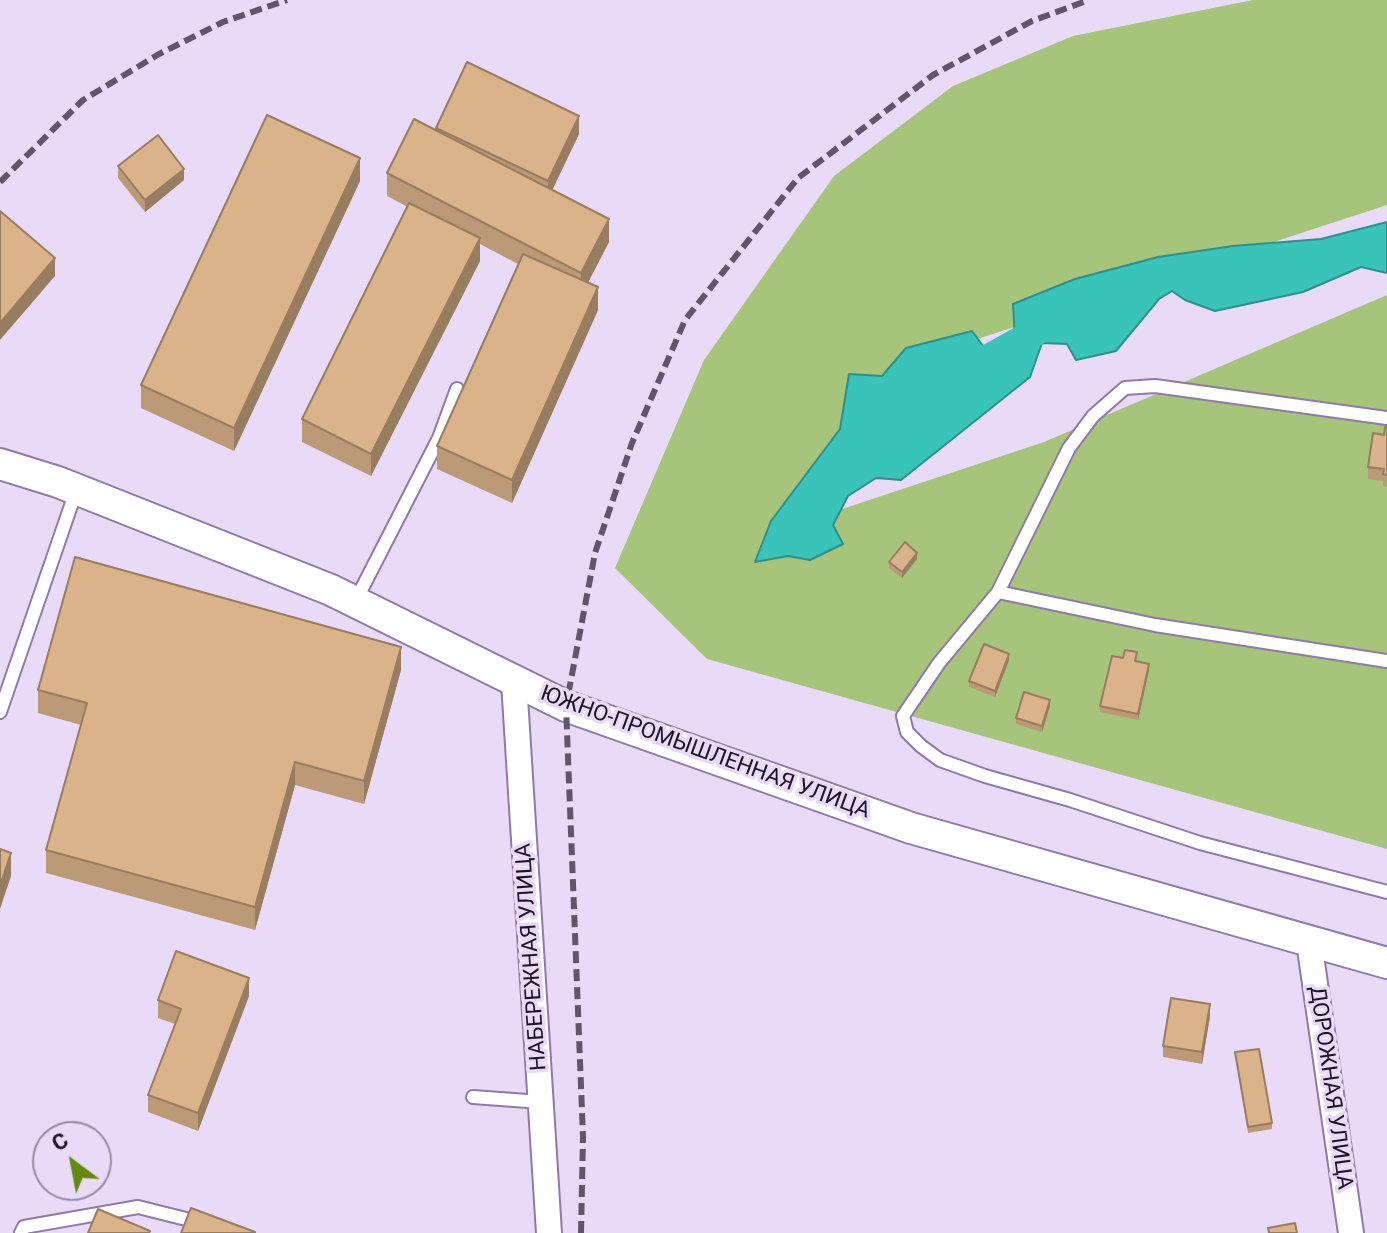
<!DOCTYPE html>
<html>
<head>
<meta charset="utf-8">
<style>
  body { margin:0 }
  #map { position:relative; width:1387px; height:1233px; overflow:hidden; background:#e9dbf8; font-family:Roboto,sans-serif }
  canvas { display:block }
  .north { position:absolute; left:32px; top:1121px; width:80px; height:80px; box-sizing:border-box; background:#e9dbf8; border:2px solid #978ba3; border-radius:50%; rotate:328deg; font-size:22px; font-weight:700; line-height:32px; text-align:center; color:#1c1324 }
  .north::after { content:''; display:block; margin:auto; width:28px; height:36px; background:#658a12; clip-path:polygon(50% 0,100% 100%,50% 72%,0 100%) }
</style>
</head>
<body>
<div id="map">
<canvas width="1387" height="1233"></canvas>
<div class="north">С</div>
</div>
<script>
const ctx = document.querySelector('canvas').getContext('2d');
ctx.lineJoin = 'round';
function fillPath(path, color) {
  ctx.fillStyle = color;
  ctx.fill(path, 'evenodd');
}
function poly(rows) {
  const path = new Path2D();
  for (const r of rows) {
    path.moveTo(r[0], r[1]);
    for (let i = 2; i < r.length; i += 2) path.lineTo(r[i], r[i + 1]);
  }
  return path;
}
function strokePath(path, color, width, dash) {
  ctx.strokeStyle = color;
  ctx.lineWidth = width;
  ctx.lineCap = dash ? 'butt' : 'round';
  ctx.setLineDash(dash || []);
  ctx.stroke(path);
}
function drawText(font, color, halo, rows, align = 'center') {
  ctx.font = font + ' Roboto,sans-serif';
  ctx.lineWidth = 7;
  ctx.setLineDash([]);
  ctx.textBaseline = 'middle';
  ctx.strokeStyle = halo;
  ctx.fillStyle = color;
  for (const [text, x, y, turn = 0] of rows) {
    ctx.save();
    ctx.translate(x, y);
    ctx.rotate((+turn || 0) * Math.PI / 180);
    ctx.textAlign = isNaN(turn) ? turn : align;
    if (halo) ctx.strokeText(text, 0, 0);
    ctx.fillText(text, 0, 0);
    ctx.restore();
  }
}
fillPath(poly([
  [1253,0,1387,0,1387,205,898,365,776,531,1044,442,1387,295,1387,849,707,659,615,568,704,360,834,176,953,86,1073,36]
]), '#a6c47a');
const water = poly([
  [1387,222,1387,273,1361,267,1303,292,1215,311,1185,300,1172,291,1159,299,1116,351,1076,360,1067,344,1042,343,1030,377,901,480,876,478,848,496,833,525,843,544,810,560,788,556,755,562,771,521,840,429,849,374,882,376,906,348,972,331,986,350,1006,351,1015,339,1013,304,1075,279,1158,257,1233,246,1321,239,1387,222]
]);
fillPath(water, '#38c4b8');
strokePath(water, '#308f8c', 2);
strokePath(poly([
  [967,370,1046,326]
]), '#38c4b8', 28);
const service = poly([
  [1387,418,1155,386,1125,388,1093,416,1069,448,998,592,939,663,903,716,907,732,921,746,940,760,985,776,1070,800,1200,843,1387,892],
  [998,592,1155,625,1387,661],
  [355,602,439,438,457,389],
  [0,712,76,491],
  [473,1097,541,1102],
  [21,1233,24,1227,138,1207,202,1223]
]);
const minor = poly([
  [514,682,549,1233],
  [1309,942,1351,1233]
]);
const tertiary = poly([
  [0,464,58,482,331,590,566,706,911,828,1387,963]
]);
strokePath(service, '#907aa7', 16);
strokePath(minor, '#907aa7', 28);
strokePath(tertiary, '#907aa7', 34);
strokePath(service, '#fff', 12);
strokePath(minor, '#fff', 24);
strokePath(tertiary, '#fff', 30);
strokePath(poly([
  [0,182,83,100,159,54,223,22,287,0],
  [581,1233,583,1137,566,706,595,553,632,443,685,320,798,178,933,75,1032,21,1089,0]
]), '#60556a', 6, [12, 6]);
fillPath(poly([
  [436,128,579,134,552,190,609,242,588,282,598,310,512,503,437,469,437,446,518,264,480,244,480,261,371,476,302,442,302,419,408,207,387,196,387,173,436,130],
  [118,166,184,180,145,212,118,178],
  [360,181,234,451,141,408,141,385],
  [1387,427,1387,487,1383,486,1383,481,1368,479,1368,467],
  [917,559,902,578,889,568,889,562],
  [1123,658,1137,659,1137,661,1149,670,1138,720,1100,712,1100,706],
  [1009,660,995,697,969,687,969,681],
  [401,670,364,804,295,785,255,930,46,873,46,850,81,725,38,713,38,690],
  [1050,706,1042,732,1016,724,1016,718],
  [249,996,198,1131,148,1112,148,1095,175,1024,158,1018,158,1000],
  [1210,1016,1202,1064,1163,1057,1163,1046],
  [1235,1052,1272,1123,1272,1129,1248,1133]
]), '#bc9a78');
fillPath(poly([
  [579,116,579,134,548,199,548,181],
  [360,158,360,181,234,451,234,428],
  [184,169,184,180,145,212,145,200],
  [609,219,609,242,581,296,581,273],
  [480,238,480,261,371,476,371,454],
  [55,258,55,276,0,340,0,323],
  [598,287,598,310,512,503,512,480],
  [917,553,917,559,902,578,902,572],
  [401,647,401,670,364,804,364,781],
  [1009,654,1009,660,995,697,995,691],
  [1149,664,1149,670,1138,720,1138,714],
  [1050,700,1050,706,1042,732,1042,726],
  [295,762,295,785,255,930,255,907],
  [11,853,11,876,0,909,0,886],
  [249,978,249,996,198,1131,198,1113],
  [1210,1004,1210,1016,1202,1064,1202,1052]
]), '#997d61');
const building = poly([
  [467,62,579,116,548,181,436,128,467,62],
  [267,115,360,158,234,428,141,385,267,115],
  [414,119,609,219,581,273,387,173,414,119],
  [158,135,184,169,145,200,118,166,158,135],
  [409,203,480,238,371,454,302,419,409,203],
  [0,211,55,258,0,323,0,211],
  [523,254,598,287,512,480,437,446,523,254],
  [1385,427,1387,427,1387,475,1383,474,1384,469,1368,467,1373,433,1384,435,1385,427],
  [905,542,917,553,902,572,889,562,905,542],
  [75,557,401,647,364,781,295,762,255,907,46,850,87,703,38,690,75,557],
  [984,644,1009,654,995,691,969,681,984,644],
  [1125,650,1137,652,1135,661,1149,664,1138,714,1100,706,1112,656,1123,658,1125,650],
  [1024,692,1050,700,1042,726,1016,718,1024,692],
  [0,849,11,853,0,886,0,849],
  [176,951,249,978,198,1113,148,1095,181,1009,158,1000,176,951],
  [1171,998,1210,1004,1202,1052,1163,1046,1171,998],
  [1259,1049,1272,1123,1248,1127,1235,1052,1259,1049],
  [191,1208,255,1232,255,1233,181,1233,191,1208],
  [98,1209,150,1231,149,1233,88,1233,98,1209],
  [1295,1223,1297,1233,1269,1233,1268,1228,1295,1223]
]);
fillPath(building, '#dbb38b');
strokePath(building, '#997d61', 2);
drawText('22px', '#1c1324', '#e9dbf8', [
  ["ЮЖНО-ПРОМЫШЛЕННАЯ УЛИЦА",705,753,20],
  ["НАБЕРЕЖНАЯ УЛИЦА",532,957,-94],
  ["ДОРОЖНАЯ УЛИЦА",1330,1088,82]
]);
</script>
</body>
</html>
